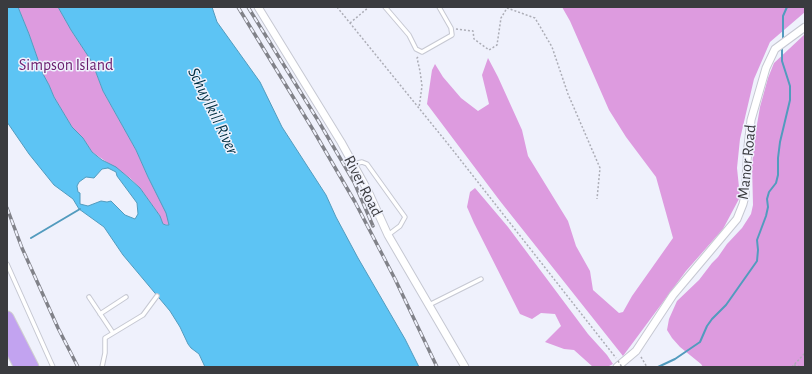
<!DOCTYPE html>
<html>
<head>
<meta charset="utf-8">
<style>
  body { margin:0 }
  #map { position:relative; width:812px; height:374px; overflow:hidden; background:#eff1fc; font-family:"Alegreya Sans",sans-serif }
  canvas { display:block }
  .frame { position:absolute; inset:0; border:8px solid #3a3b3f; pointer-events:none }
</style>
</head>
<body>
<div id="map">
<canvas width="812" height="374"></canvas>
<div class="frame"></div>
</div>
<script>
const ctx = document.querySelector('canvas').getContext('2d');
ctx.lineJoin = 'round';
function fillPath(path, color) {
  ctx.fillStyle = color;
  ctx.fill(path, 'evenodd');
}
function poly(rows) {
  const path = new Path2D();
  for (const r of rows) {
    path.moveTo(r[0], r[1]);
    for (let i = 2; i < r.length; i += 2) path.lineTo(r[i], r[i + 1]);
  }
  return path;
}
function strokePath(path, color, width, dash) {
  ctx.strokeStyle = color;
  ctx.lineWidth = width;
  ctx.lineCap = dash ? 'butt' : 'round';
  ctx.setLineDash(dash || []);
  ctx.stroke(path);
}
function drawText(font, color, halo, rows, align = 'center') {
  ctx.font = font + ' "Alegreya Sans",sans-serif';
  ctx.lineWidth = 3;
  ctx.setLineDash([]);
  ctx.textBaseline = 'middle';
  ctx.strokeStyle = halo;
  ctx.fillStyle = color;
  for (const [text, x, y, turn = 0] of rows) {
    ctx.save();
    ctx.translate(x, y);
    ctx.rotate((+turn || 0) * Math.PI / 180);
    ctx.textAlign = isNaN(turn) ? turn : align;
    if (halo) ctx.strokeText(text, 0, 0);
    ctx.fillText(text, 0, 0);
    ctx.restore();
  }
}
fillPath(poly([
  [18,7,58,7,71,30,92,62,103,91,136,150,148,177,167,213,169,225,163,224,160,216,140,188,130,178,92,152,83,138,72,127,54,97,49,85,43,75,29,34],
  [562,7,805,7,805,12,770,42,754,79,740,139,737,168,740,197,723,229,686,271,623,356,500,201,427,104,432,70,435,64,443,77,461,98,478,111,489,104,482,75,488,58,498,77,522,130,528,156,568,221,576,246,590,271,593,290,619,313,623,312,632,296,673,238,656,177,626,137,609,110,570,21],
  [805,34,805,367,703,367,701,364,680,347,672,338,667,330,669,319,677,301,699,280,712,263,718,257,727,244,742,228,751,214,753,205,752,165,755,136,760,107,768,78,774,63],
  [475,188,508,227,588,334,607,355,613,364,607,367,593,367,574,350,564,349,545,342,561,326,555,314,541,313,532,319,520,314,474,223,467,207,470,192]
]), '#dd9bdf');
const water = poly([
  [7,7,18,7,29,34,43,74,49,85,54,97,72,127,83,138,92,152,102,160,116,167,129,178,140,188,160,216,163,224,166,225,169,225,166,213,148,177,136,150,103,91,92,62,71,30,58,7,212,7,217,22,260,82,282,127,326,195,336,217,358,258,405,339,419,367,205,367,199,354,191,348,188,344,180,327,170,311,123,255,104,227,79,209,73,199,54,185,29,154,7,122,7,7],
  [108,168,116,172,117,176,137,203,138,214,135,219,125,215,111,201,107,202,101,201,88,206,80,204,80,193,78,192,77,186,79,182,86,177,94,178,102,169,108,168]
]);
fillPath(water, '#5dc4f4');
strokePath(water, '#529bbe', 1);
strokePath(poly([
  [783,41,783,16,787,7],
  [31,238,80,209],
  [658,367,675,359,700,342,707,326,712,319,726,305,757,261,758,250,757,240,766,216,768,207,767,199,769,192,776,183,778,175,778,158,780,142,790,100,790,86,782,61,782,45]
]), '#529bbe', 2);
const service = poly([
  [385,7,409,35,416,49,422,52,452,35,451,28,439,7],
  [354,164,362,162,367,164,405,217,400,226,388,235],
  [7,264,53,367],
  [89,297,113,333],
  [429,305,481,279],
  [100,314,126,297],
  [102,367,105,353,105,338,143,315,157,296]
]);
const minor = poly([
  [258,7,341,142,368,191,388,235,465,367],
  [617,367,636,351,673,295,737,219,743,204,745,196,748,146,751,120,766,68,775,49,805,27]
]);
const motorway = poly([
  [7,318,32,367],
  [7,340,21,367]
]);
strokePath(service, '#c6c8d2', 5.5);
strokePath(minor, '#c6c8d2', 9);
strokePath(motorway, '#d0d0d1', 15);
strokePath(poly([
  [337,7,448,144,616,358],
  [350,23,369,7],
  [456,29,473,31,474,39,489,50,497,45,501,18,507,8,535,18,552,47,568,94,600,168,597,199],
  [418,57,417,58,420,71,422,86,419,108],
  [641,357,647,367],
  [794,365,801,367],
  [792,367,805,353]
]), '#acadb6', 1.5, [2, 2]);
strokePath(service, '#fff', 3.5);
strokePath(minor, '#fff', 7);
strokePath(motorway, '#c2a3f0', 13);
const rail = poly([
  [238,7,312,128,355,202,395,279,437,367],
  [248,7,319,122,354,182,373,226],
  [7,208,22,248,58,328,78,367]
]);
strokePath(rail, '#818289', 3.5);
strokePath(rail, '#eff1fc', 2, [6]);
strokePath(poly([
  [618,361,622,367]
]), '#acadb6', 1.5, [2, 2]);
drawText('16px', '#691c6d', '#eff1fc', [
  ["Simpson Island",66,65]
]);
drawText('16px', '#3a3b3f', '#eff1fc', [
  ["Manor Road",747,162,-84],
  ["River Road",363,186,63]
]);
drawText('italic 17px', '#003043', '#eff1fc', [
  ["Schuylkill River",213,111,64]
]);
</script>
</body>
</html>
